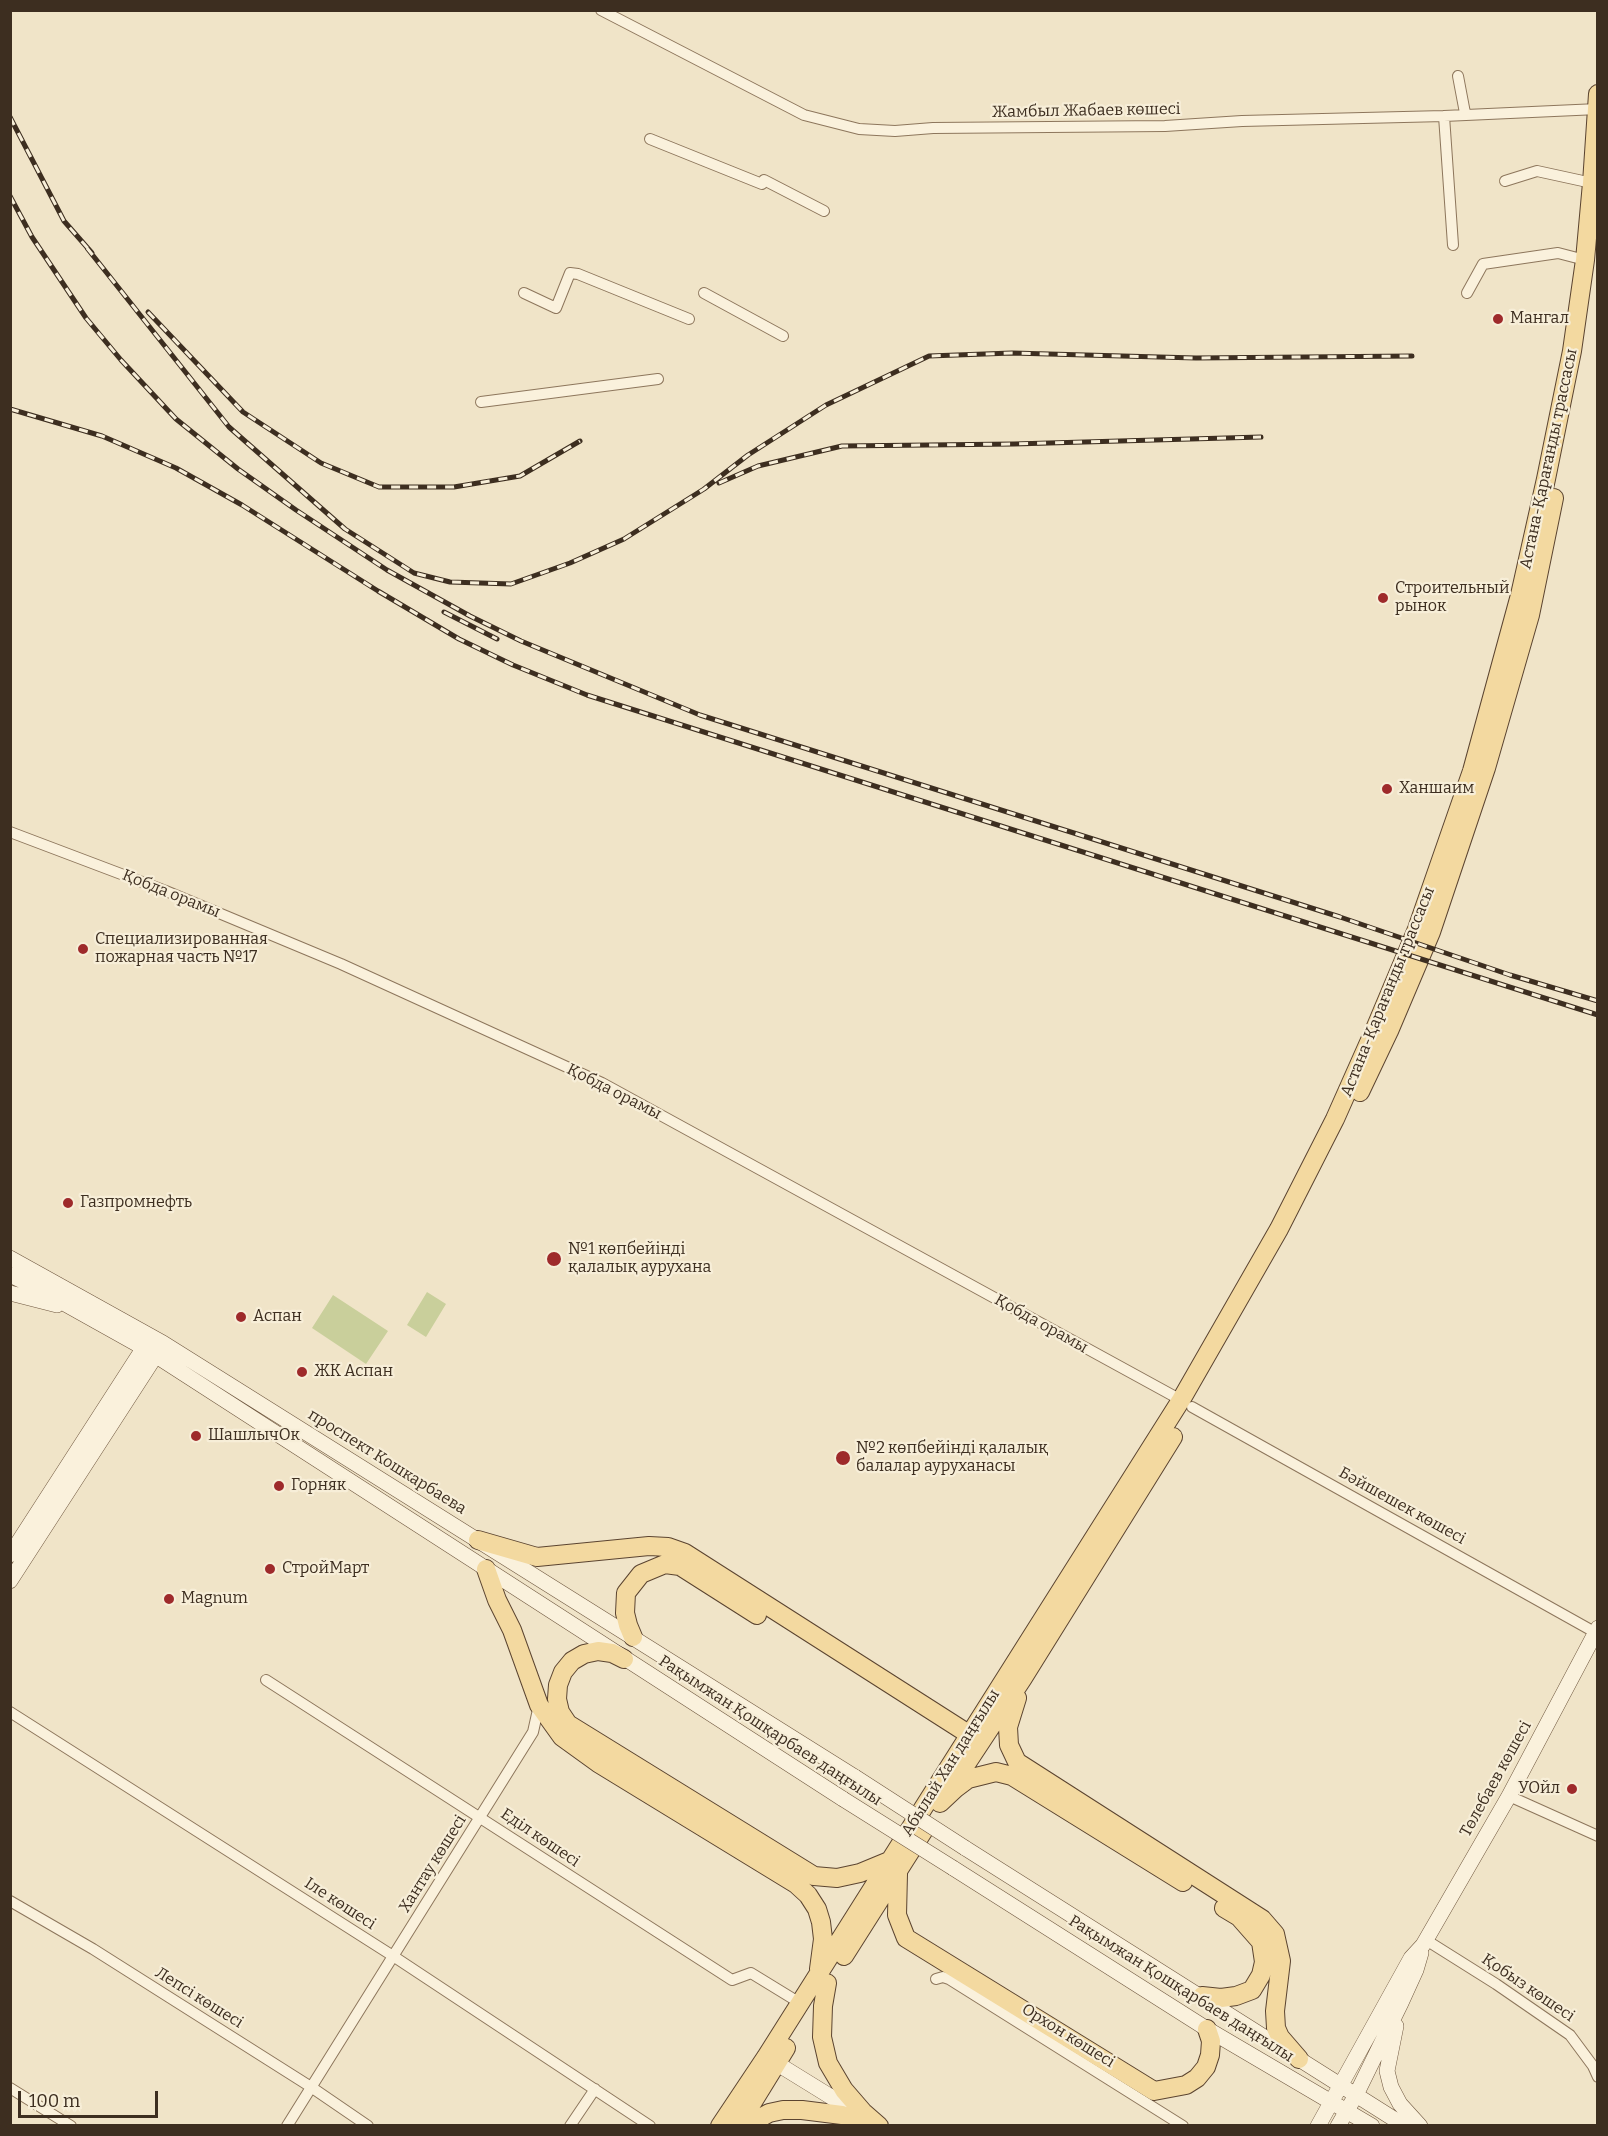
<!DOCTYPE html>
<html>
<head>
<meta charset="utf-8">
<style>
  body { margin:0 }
  #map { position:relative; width:1608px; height:2136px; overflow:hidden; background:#f0e4c8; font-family:Bitter,serif }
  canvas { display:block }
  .frame { position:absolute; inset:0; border:12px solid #3d2e20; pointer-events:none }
  .scale { position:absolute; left:18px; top:2091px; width:140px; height:27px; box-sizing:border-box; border:3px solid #3d2e20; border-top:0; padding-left:8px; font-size:18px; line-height:21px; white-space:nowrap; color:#3d2e20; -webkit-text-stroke:4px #f7eed8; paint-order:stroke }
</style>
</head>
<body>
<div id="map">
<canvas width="1608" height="2136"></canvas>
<div class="frame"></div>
<div class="scale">100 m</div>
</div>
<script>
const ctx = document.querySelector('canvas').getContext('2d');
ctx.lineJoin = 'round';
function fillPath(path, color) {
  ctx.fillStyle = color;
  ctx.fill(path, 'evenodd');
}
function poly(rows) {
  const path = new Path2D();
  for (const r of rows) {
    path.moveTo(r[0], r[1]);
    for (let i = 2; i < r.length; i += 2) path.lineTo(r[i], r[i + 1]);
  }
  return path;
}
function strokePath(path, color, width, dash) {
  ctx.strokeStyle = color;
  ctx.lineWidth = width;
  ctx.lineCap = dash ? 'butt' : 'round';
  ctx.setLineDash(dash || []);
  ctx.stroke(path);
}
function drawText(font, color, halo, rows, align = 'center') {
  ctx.font = font + ' Bitter,serif';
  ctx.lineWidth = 4.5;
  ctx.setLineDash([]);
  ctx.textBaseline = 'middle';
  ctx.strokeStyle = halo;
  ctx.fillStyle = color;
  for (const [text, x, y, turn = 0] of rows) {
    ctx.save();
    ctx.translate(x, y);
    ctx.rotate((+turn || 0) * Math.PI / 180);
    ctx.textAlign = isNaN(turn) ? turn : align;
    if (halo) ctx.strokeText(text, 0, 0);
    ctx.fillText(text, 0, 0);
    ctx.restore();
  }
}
fillPath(poly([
  [427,1292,446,1304,426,1337,407,1325],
  [333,1295,388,1331,366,1364,312,1328]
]), '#c9cf9b');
const street = poly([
  [601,10,804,115,859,129,895,131,933,128,1165,126,1242,121,1444,116,1598,109],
  [1458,76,1465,113],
  [1444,116,1453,245],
  [650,139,762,184],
  [764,180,824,211],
  [1505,181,1537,171,1592,183],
  [524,293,556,308,570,273,578,274,689,319],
  [704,293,783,336],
  [1467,293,1483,264,1558,253,1585,260],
  [481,402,658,379],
  [10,832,166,891,341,964,602,1083,1181,1400],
  [1192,1407,1598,1634],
  [266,1680,732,1980,751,1973,800,2003],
  [10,1712,393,1956,650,2126],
  [1509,1796,1598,1836],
  [10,1901,93,1949,311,2087,368,2126],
  [1426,1940,1496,1984,1570,2035,1593,2066,1598,2077],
  [936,1979,943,1977,949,1979,1183,2126],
  [10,2088,71,2126],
  [287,2126,533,1732,539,1705],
  [570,2126,595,2089]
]);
const secondary = poly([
  [10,1258,163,1343,855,1777],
  [10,1275,33,1286,144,1348,843,1799],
  [10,1293,57,1305],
  [10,1555,148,1341],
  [10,1581,160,1349],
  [965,1848,1405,2126],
  [953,1868,1207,2029,1372,2126],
  [1396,2026,1387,2071,1391,2087,1400,2104,1420,2126],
  [768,2058,862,2116],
  [1318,2126,1411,1958,1423,1945,1509,1796,1598,1628],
  [1338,2126,1356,2095,1401,2003,1416,1970,1421,1953]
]);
const primary = poly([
  [1360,1092,1389,1031,1431,932,1486,768,1530,615,1554,498],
  [478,1540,537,1557,649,1546,668,1547,685,1553,970,1735],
  [486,1569,497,1600,512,1630,539,1705,562,1737,598,1763,796,1884,808,1895,817,1909,821,1922,823,1939,819,1969],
  [633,1637,628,1625,625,1613,626,1593,641,1574,665,1564,680,1566,757,1615],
  [624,1659,612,1653,598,1651,584,1654,572,1661,563,1672,558,1685,557,1699,560,1712,568,1724,814,1876,837,1878,860,1873,889,1861],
  [1017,1698,1008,1727,1009,1745,1017,1762,1262,1919,1275,1934,1281,1961,1275,2011,1276,2028,1280,2037,1299,2059],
  [955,1781,1023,1678,1173,1437],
  [940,1803,956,1788,968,1779,996,1772,1012,1776,1183,1882],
  [898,1874,897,1915,906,1938,1154,2091,1186,2085,1197,2078,1206,2067,1210,2055,1211,2041,1207,2029],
  [844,1956,924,1830],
  [827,1983,823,2006,822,2037,828,2063,844,2090,863,2112,879,2126],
  [1202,1996,1221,1998,1236,1996,1252,1990,1261,1975,1264,1962,1261,1942,1239,1917,1224,1908],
  [720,2126,766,2057,1181,1400,1279,1229,1335,1119,1375,1029,1417,929,1472,771,1520,595,1546,479,1572,351,1585,260,1592,183,1598,94],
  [738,2126,786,2048],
  [746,2126,769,2113,783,2110,802,2110,842,2115,873,2126]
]);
strokePath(street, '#8d765c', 12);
strokePath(secondary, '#6f573f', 16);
strokePath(primary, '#5b4430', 20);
strokePath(street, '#faf1dc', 10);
strokePath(secondary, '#faf1dc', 15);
strokePath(primary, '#f3d9a0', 18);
const rail = poly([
  [10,117,64,221,92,253],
  [10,196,32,237,86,318,121,360,176,419,238,469,296,510,387,570,470,616,521,641,700,715,1340,917,1510,975,1598,1001],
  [87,248,229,427,345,529,414,573,450,582,511,584,570,563,624,539,704,489,748,455,826,405,929,356,1012,353,1196,358,1412,356],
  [148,312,243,412,321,463,379,487,454,487,520,476,580,441],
  [10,409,102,436,176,468,242,505,378,591,459,639,513,665,587,695,1598,1015],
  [719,483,758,466,842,446,1014,444,1261,437],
  [444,612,497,639]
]);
strokePath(rail, '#3d2e20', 5);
strokePath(rail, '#f7eed8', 3, [9]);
const secondaryBridge = poly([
  [855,1777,965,1848],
  [843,1799,953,1868]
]);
strokePath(secondaryBridge, '#6f573f', 16, []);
strokePath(secondaryBridge, '#faf1dc', 15);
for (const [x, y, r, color] of [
  [1498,319,6,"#9e2a2b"],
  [1383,598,6,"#9e2a2b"],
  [1387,789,6,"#9e2a2b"],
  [83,949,6,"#9e2a2b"],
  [68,1203,6,"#9e2a2b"],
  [554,1259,8,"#9e2a2b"],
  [241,1317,6,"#9e2a2b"],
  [302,1372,6,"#9e2a2b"],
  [196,1436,6,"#9e2a2b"],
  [843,1458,8,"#9e2a2b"],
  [279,1486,6,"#9e2a2b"],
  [270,1569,6,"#9e2a2b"],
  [169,1599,6,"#9e2a2b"],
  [1572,1789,6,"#9e2a2b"]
]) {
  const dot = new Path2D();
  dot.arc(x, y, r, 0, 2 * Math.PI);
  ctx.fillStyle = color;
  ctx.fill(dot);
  strokePath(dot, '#f7eed8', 2);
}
drawText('16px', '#3d2e20', '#f7eed8', [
  ["Жамбыл Жабаев көшесі",1086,111,-1],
  ["Астана-Қарағанды трассасы",1549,459,-78],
  ["Қобда орамы",171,894,22],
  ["Астана-Қарағанды трассасы",1388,992,-68],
  ["Қобда орамы",614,1092,27],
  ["Қобда орамы",1041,1324,29],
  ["проспект Кошкарбаева",387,1462,32],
  ["Бәйшешек көшесі",1402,1506,29],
  ["Рақымжан Қошқарбаев даңғылы",770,1731,33],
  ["Абылай Хан даңғылы",951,1763,-58],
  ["Төлебаев көшесі",1496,1779,-61],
  ["Еділ көшесі",540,1838,34],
  ["Хантау көшесі",433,1864,-58],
  ["Іле көшесі",340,1904,33],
  ["Қобыз көшесі",1528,1988,34],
  ["Рақымжан Қошқарбаев даңғылы",1181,1989,32],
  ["Лепсі көшесі",199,1998,32],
  ["Орхон көшесі",1068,2036,32]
]);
drawText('16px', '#3d2e20', '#f7eed8', [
  ["Мангал",1510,319],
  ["Строительный",1395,589],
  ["рынок",1395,607],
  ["Ханшаим",1399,789],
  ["Специализированная",95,940],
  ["пожарная часть №17",95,958],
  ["Газпромнефть",80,1203],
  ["№1 көпбейінді",568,1250],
  ["қалалық аурухана",568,1268],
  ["Аспан",253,1317],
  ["ЖК Аспан",314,1372],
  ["ШашлычОк",208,1436],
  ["№2 көпбейінді қалалық",856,1449],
  ["балалар ауруханасы",856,1467],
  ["Горняк",291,1486],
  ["СтройМарт",282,1569],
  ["Magnum",181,1599],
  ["УОйл",1560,1789,"right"]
], 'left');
</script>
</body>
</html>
